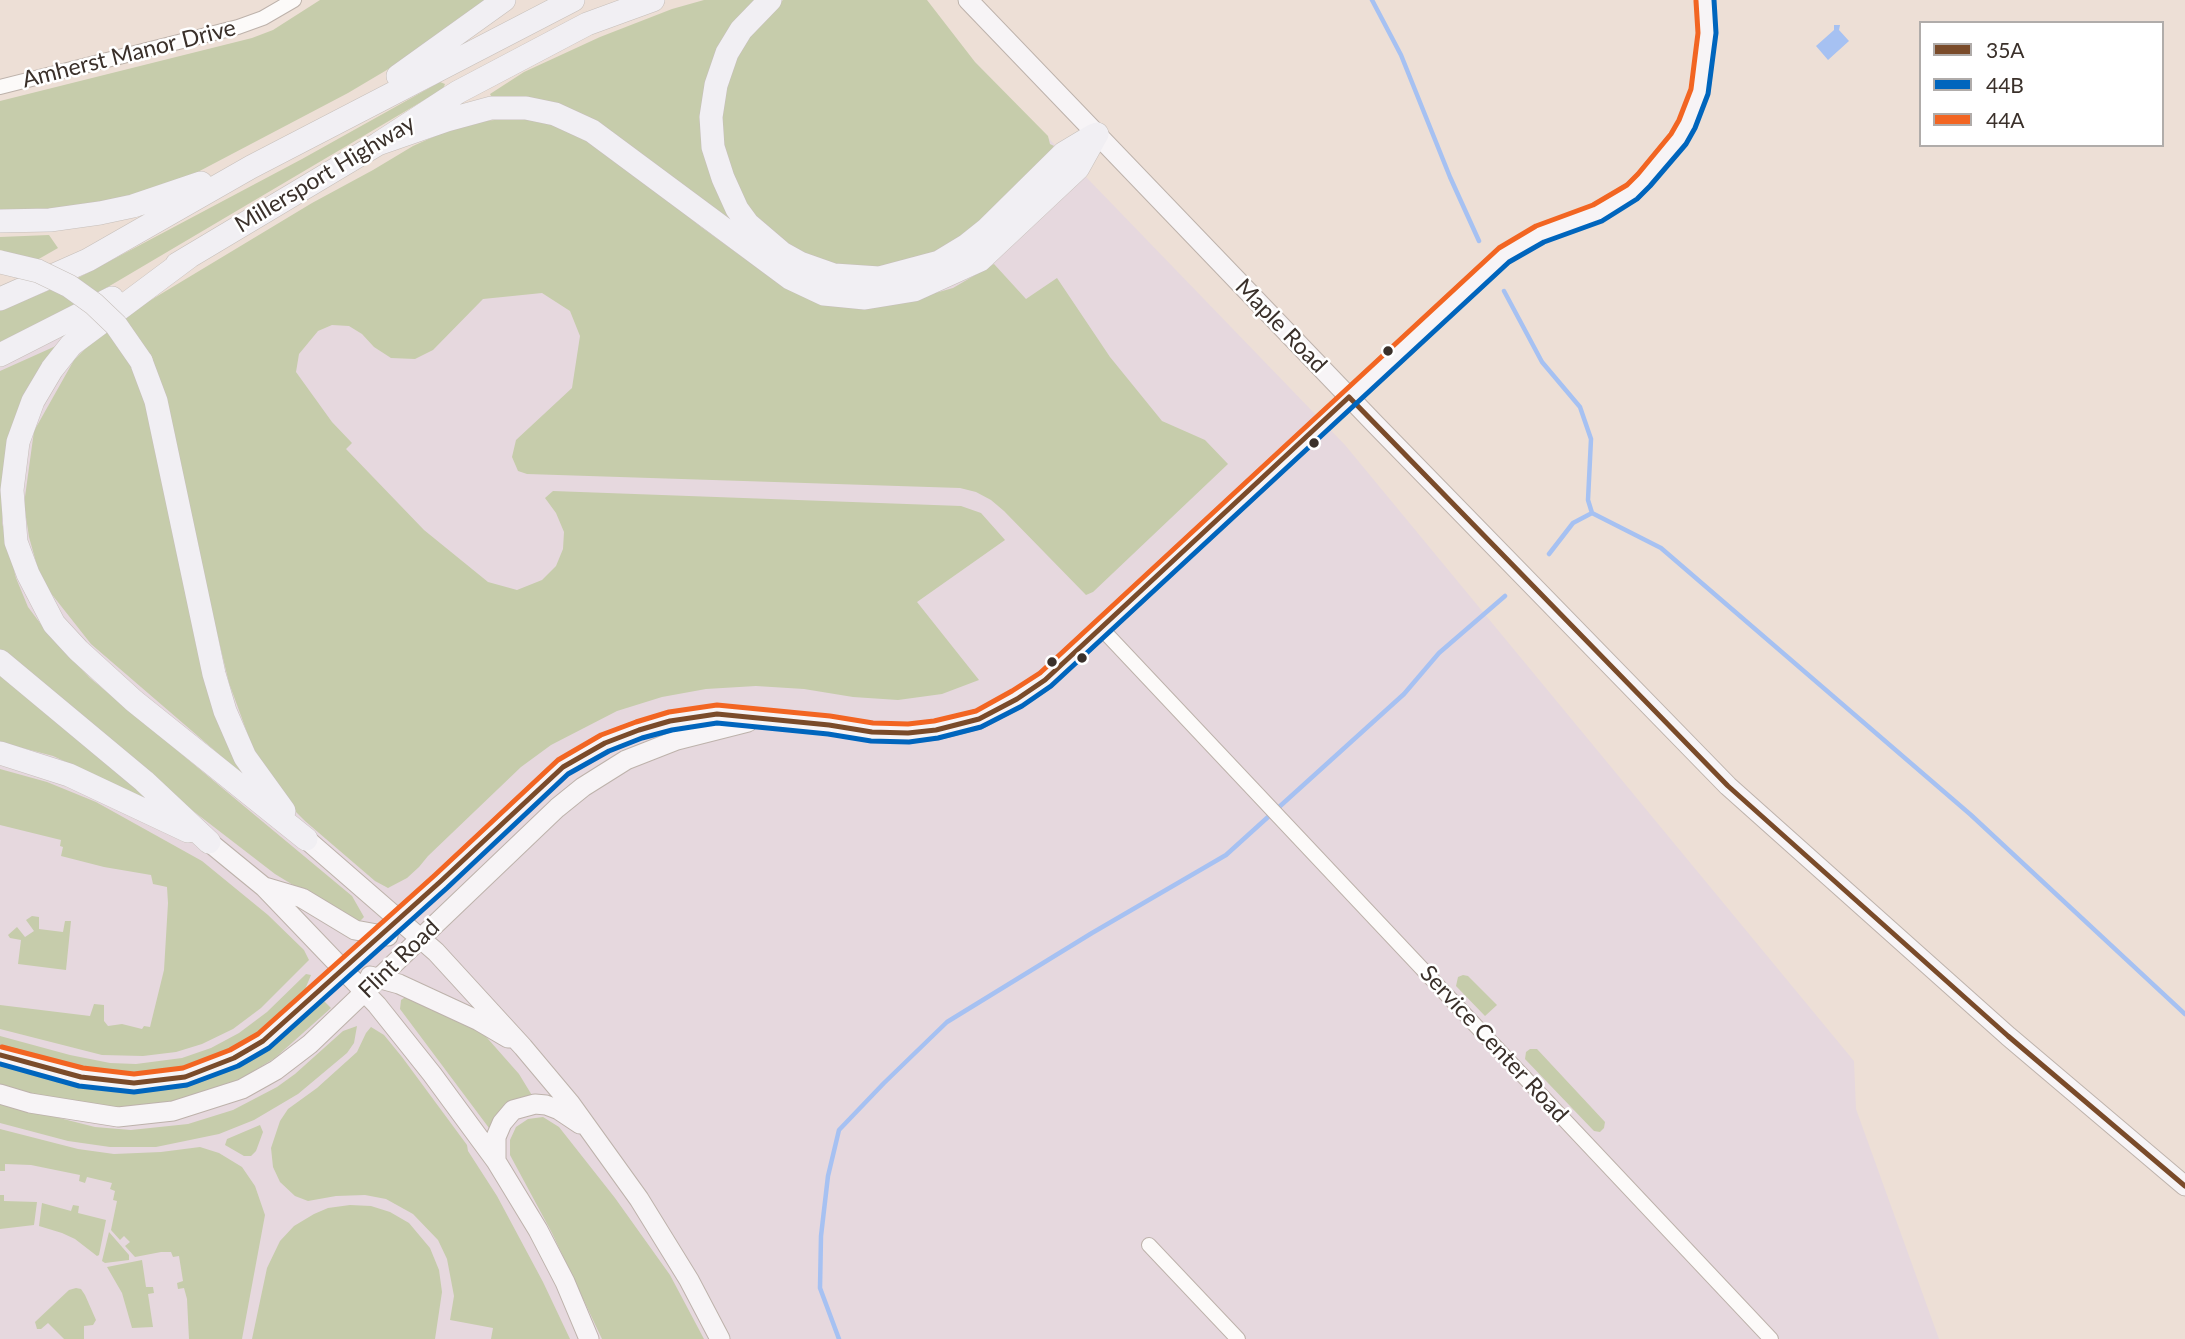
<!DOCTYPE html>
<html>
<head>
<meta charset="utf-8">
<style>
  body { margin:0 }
  #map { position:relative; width:2185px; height:1339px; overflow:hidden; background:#eddfd6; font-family:Lato,sans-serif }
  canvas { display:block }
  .legend { position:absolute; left:1919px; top:21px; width:245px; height:126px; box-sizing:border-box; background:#fff; border:2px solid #b0acaa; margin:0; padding:9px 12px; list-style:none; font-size:21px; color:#3a302a }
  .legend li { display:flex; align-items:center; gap:14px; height:35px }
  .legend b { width:35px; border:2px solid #b0acaa }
</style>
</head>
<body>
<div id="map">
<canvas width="2185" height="1339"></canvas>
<ul class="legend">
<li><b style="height:9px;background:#7a4b2a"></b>35A</li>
<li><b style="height:9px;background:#0065bd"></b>44B</li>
<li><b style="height:9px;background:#f26522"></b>44A</li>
</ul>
</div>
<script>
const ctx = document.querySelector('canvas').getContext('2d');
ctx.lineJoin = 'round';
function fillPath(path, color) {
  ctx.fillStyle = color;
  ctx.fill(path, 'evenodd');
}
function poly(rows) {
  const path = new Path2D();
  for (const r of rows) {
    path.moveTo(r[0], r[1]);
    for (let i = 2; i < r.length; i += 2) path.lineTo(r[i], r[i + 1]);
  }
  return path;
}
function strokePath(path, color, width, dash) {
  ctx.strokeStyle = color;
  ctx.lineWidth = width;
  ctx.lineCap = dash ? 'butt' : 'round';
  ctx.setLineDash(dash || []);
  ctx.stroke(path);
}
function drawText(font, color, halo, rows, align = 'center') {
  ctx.font = font + ' Lato,sans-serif';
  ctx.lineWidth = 5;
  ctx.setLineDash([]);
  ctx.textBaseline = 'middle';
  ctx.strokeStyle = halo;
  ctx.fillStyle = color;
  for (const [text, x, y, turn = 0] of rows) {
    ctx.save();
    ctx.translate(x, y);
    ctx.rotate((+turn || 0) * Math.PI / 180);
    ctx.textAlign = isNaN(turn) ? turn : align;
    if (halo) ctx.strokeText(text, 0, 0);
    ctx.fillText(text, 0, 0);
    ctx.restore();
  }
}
fillPath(poly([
  [775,0,915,0,1345,445,1854,1061,1856,1109,1939,1339,0,1339,0,300,101,358]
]), '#e6d8de');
fillPath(poly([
  [320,0,487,0,412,55,348,93,173,185,97,206,0,212,0,101,252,38,273,30],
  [704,0,757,0,705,93,743,233,654,167,493,100,490,94,524,72,600,37,672,9],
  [783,0,927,0,975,62,1048,136,1050,144,1054,146,1039,167,969,231,930,255,908,264,859,270,810,257,771,234,742,201,725,165,720,114,730,69,754,27],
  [440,82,445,84,443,89,96,294,76,279,302,159],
  [515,118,538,120,560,127,608,152,701,227,767,275,790,287,900,303,953,288,994,264,1026,299,1057,278,1110,357,1162,421,1205,440,1228,464,1093,592,1086,595,1004,511,991,500,976,492,960,488,527,474,518,471,512,457,516,440,572,388,580,336,570,311,542,293,483,299,433,350,415,359,391,358,374,347,362,334,349,326,332,325,318,331,299,354,296,372,332,422,352,443,346,449,424,530,488,582,517,590,542,580,556,566,563,549,564,532,556,513,545,498,553,491,961,506,981,513,1005,540,917,602,979,680,942,694,898,700,853,697,804,689,756,686,706,689,662,697,617,711,551,745,521,767,428,856,419,867,407,878,388,888,375,881,305,821,289,805,252,746,229,683,216,629,121,318,312,203,373,170,413,146,464,123],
  [49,235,58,248,37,260,0,250,0,237],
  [54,288,79,303,0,344,0,311],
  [107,327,139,378,245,771,242,774,91,644,50,592,38,569,29,537,24,504,34,431,74,360],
  [58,345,2,494,2,523,16,578,28,607,49,635,90,678,352,896,364,917,357,924,275,874,188,807,0,650,0,371],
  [0,673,145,792,143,797,53,756,0,742],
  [0,769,47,782,96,802,202,861,268,915,304,950,309,960,261,1008,233,1029,202,1044,176,1052,143,1056,102,1055,0,1029,0,1005,90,1016,94,1004,104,1005,104,1021,108,1026,122,1024,142,1029,144,1026,150,1027,164,970,168,903,167,887,153,884,151,875,104,867,61,856,63,847,60,846,61,840,0,825],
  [32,916,39,917,39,929,63,932,65,921,71,921,66,970,18,964,21,940,10,938,8,935,17,927,25,937,34,931,26,920],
  [306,974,311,975,304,992,251,1038,240,1045,179,1070,143,1074,88,1070,0,1046,0,1036,70,1055,110,1063,136,1064,182,1058,211,1048,239,1033,267,1012],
  [1463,975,1468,976,1497,1005,1485,1016,1456,986,1458,977],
  [407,996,481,1031,519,1074,533,1097,489,1128,400,1009,401,1000],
  [324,1001,331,1008,275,1058,242,1078,206,1093,155,1105,108,1108,65,1103,0,1085,0,1065,81,1087,104,1090,146,1092,194,1084,240,1065],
  [357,1026,354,1043,347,1053,298,1094,254,1120,219,1134,156,1147,110,1147,68,1141,0,1123,0,1103,95,1127,131,1130,188,1124,233,1110,277,1087,295,1074,343,1031],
  [371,1027,384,1035,402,1057,467,1145,468,1151,497,1196,543,1282,570,1339,491,1339,493,1328,450,1320,454,1296,447,1259,438,1240,413,1214,386,1199,365,1195,336,1196,308,1201,295,1196,280,1182,273,1167,271,1148,280,1121,288,1109,317,1088,357,1052,366,1033],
  [1530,1049,1537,1049,1605,1122,1604,1128,1600,1132,1594,1131,1525,1059,1526,1052],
  [543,1117,559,1127,615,1198,670,1275,704,1339,602,1339,552,1233,510,1155,510,1140,516,1127,528,1119],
  [260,1125,263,1132,256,1151,251,1156,244,1156,225,1145,227,1139],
  [0,1129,78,1149,114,1154,161,1152,200,1147,219,1153,242,1167,255,1186,265,1215,242,1339,189,1339,187,1299,184,1288,178,1289,177,1283,183,1281,179,1256,173,1257,171,1252,161,1252,135,1257,125,1246,130,1242,124,1236,120,1240,111,1230,117,1201,113,1200,115,1191,110,1189,112,1183,87,1177,85,1183,79,1181,80,1175,31,1165,5,1164,5,1171,0,1171],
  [0,1195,4,1195,4,1201,37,1202,34,1225,0,1229],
  [42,1203,71,1211,73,1205,79,1206,78,1213,106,1220,99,1255,97,1256,75,1239,62,1233,39,1226],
  [350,1205,371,1206,390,1212,409,1223,430,1248,439,1270,442,1292,435,1339,252,1339,267,1268,280,1241,294,1226,314,1214,328,1208],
  [109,1232,129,1255,129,1260,105,1263,102,1261],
  [142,1260,146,1287,153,1287,154,1293,148,1294,153,1327,132,1328,122,1293,107,1267],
  [76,1288,81,1289,85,1295,96,1320,93,1325,84,1326,84,1339,64,1339,48,1323,41,1329,37,1329,35,1322,69,1290]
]), '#c6ccab');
fillPath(poly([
  [1834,25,1840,25,1839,30,1849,41,1828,60,1816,46,1834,30]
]), '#a6c1f2');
strokePath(poly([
  [1372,0,1401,55,1450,177,1479,241],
  [1504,291,1542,362,1580,407,1591,439,1588,500,1592,513],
  [1549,554,1573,523,1592,513,1661,548,1971,815,2185,1014],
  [839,1339,820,1288,821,1236,828,1176,839,1130,884,1083,947,1022,1092,933,1226,855,1404,694,1439,653,1505,596]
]), '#a6c1f2', 4.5);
const street = poly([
  [0,87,238,27,263,18,294,0],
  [1101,628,1771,1339],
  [1149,1245,1238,1339]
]);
const secondary = poly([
  [968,0,1375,424,1728,786,2008,1036,2185,1186],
  [306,839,436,952,523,1047,570,1103,639,1199,689,1280,720,1339],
  [209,842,264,887,377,1005,432,1074,496,1161,538,1230,565,1282,589,1339],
  [265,887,302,898,355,930,388,936],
  [370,976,399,984,479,1021,508,1038],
  [0,1055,81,1077,134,1083,185,1077,234,1058,263,1041,441,881,563,767,605,743,639,730,670,721,717,714,829,725,872,732,908,733,936,730,979,719,1017,699,1045,680,1504,255,1540,234,1597,213,1632,192,1644,180,1678,139,1687,124,1700,91,1707,33,1705,0],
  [0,1094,30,1103,118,1117,173,1111,242,1089,276,1070,310,1044,557,808,583,787,626,760,677,740,748,722],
  [496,1161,496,1137,502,1123,513,1110,535,1104,546,1105,559,1110,580,1124]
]);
const primary = poly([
  [770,0,741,30,727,53,716,85,711,117,713,147,723,178,737,209,748,224,782,253,800,263,834,275,879,278,939,262,967,245,987,229,1064,153,1094,135],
  [398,76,504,0],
  [378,144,447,120,491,108,526,108,555,114,592,131,790,278,824,294,865,298,914,290,980,260,1078,168,1097,134],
  [0,221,50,220,100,213,133,206,201,183],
  [189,257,71,345,52,369,33,401,18,442,12,490,16,542,28,574,54,624,78,650,134,701,306,839],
  [177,264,378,144,458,92,587,24,653,0],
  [0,299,88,260,251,167,573,0],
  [0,355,112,298],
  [141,361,156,401,214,674,225,711,245,757,284,811],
  [0,661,144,781,209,842],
  [0,753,69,775,188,831]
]);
strokePath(street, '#bdb2ab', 16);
strokePath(secondary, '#bdb2ab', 21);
strokePath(primary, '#c6bfba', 24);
strokePath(street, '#fcfaf9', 14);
strokePath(secondary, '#f7f4f6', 19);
strokePath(primary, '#f1eff3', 23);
const primaryBridge = poly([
  [0,262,38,271,69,286,94,304,116,325,141,361]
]);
strokePath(primaryBridge, '#c6bfba', 24, []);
strokePath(primaryBridge, '#f1eff3', 23);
strokePath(poly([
  [0,1055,81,1077,134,1083,185,1077,234,1058,263,1041,441,881,563,767,605,743,639,730,670,721,717,714,829,725,872,732,908,733,936,730,979,719,1017,699,1045,680,1349,397,1728,786,2008,1036,2185,1186]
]), '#7a4b2a', 5);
strokePath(poly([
  [0,1064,79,1086,134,1092,187,1085,238,1066,269,1048,447,888,568,774,609,751,642,738,672,730,717,723,828,734,871,741,909,742,938,738,981,727,1022,706,1051,686,1509,262,1544,242,1602,221,1637,199,1650,186,1686,144,1695,128,1708,94,1716,33,1714,0]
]), '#0065bd', 5);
strokePath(poly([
  [2,1047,83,1068,134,1074,183,1068,230,1050,258,1034,435,875,558,760,601,735,636,722,669,712,717,705,830,716,873,723,908,724,934,721,976,711,1012,691,1040,673,1499,248,1536,226,1593,205,1627,185,1638,174,1671,134,1679,120,1691,89,1698,33,1696,1]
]), '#f26522', 5);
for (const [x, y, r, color] of [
  [1388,351,6,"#3a302a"],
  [1314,443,6,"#3a302a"],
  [1082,658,6,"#3a302a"],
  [1052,662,6,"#3a302a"]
]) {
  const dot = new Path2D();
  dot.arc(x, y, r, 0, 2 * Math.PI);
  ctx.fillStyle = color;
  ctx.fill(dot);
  strokePath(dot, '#fff', 2.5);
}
drawText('23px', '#3a302a', '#fff', [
  ["Amherst Manor Drive",129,54,-14],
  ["Millersport Highway",325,174,-31],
  ["Maple Road",1281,326,46],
  ["Flint Road",399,959,-44],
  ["Service Center Road",1494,1044,47]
]);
</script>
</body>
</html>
